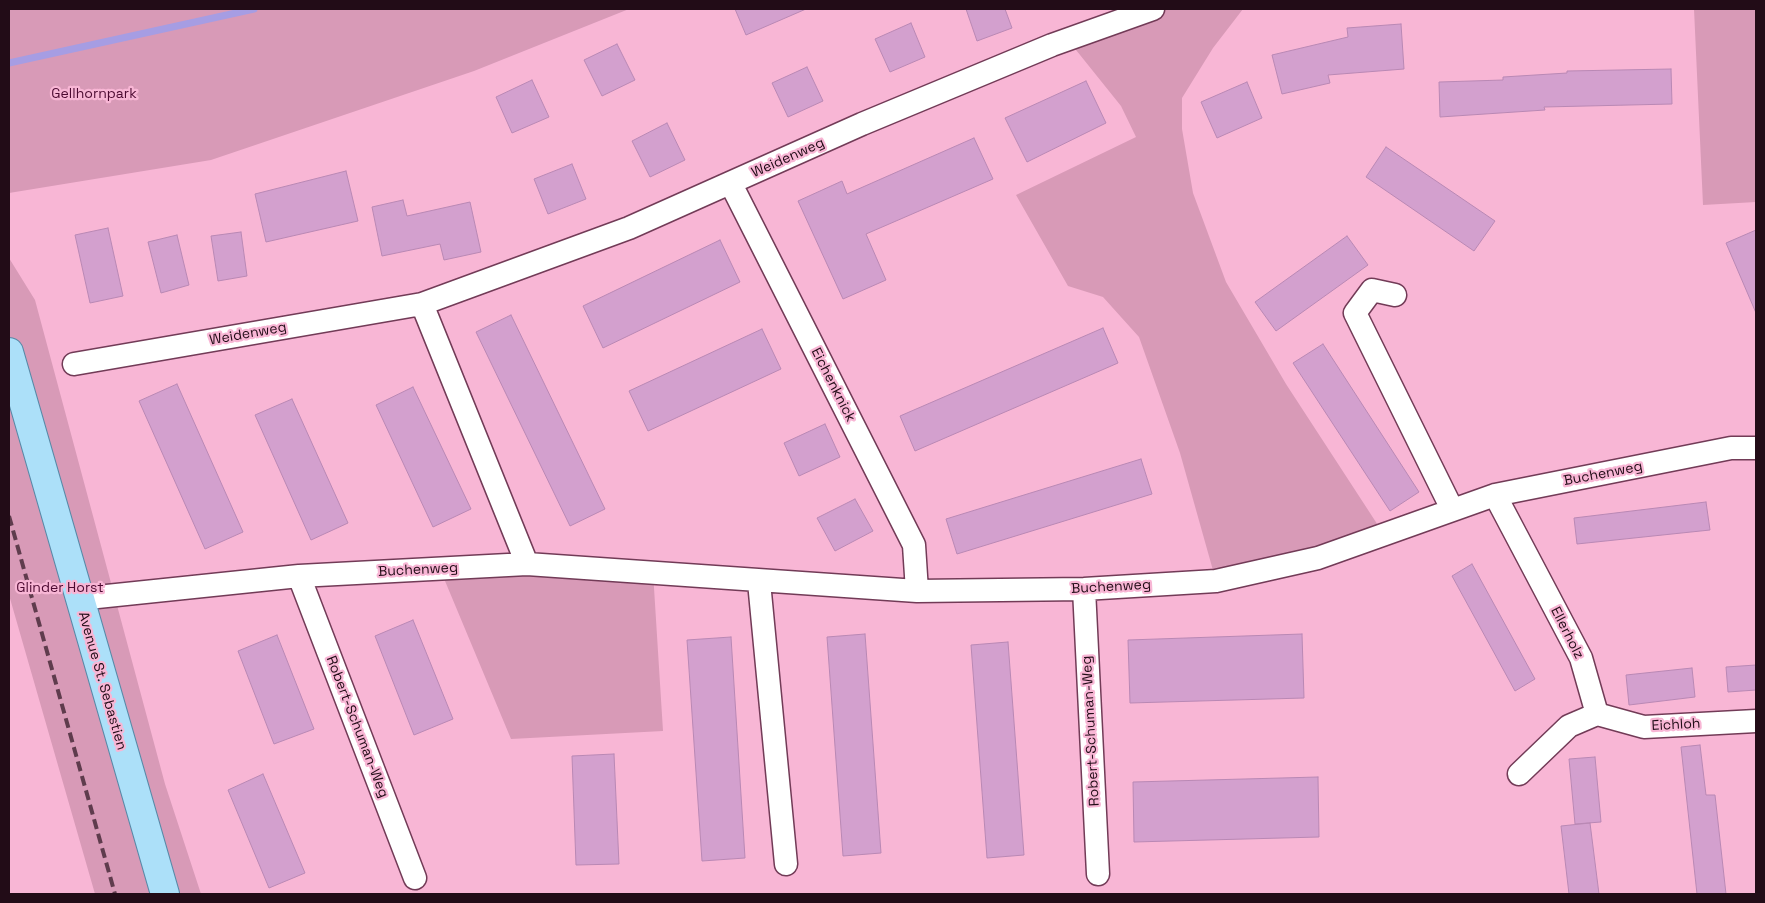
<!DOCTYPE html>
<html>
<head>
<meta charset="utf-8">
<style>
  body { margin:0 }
  #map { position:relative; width:1765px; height:903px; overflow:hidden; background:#f8b6d5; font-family:"Space Grotesk",sans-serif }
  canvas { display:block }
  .frame { position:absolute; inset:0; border:10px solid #220c17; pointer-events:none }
</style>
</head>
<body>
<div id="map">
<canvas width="1765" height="903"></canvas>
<div class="frame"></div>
</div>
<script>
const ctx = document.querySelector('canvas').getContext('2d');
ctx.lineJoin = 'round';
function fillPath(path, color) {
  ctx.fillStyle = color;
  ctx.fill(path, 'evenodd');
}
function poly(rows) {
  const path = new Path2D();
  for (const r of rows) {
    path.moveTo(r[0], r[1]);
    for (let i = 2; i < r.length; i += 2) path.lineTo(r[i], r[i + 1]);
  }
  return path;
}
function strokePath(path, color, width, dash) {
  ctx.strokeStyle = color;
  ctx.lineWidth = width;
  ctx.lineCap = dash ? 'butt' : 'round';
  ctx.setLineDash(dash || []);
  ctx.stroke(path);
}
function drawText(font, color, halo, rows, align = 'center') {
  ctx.font = font + ' "Space Grotesk",sans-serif';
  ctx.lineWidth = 4.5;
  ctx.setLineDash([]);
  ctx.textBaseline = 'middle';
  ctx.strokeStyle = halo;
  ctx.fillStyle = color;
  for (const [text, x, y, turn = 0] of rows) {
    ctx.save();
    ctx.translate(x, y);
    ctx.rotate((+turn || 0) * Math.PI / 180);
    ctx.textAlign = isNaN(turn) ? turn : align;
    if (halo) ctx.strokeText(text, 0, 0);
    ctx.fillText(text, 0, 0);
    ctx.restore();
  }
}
fillPath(poly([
  [9,9,629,9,474,71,211,160,9,193],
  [1134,9,1243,9,1213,48,1182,98,1182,129,1193,193,1226,282,1286,384,1385,536,1216,581,1180,453,1139,337,1103,297,1068,286,1016,195,1136,137,1121,106,1064,35],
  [1694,9,1756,9,1756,202,1703,205],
  [9,258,35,300,165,784,201,894,95,894,9,595],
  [440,569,653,572,663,731,511,739]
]), '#d89ab7');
strokePath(poly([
  [9,63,254,9]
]), '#a69de3', 7);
const building = poly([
  [735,9,806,9,746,35,735,9],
  [966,9,1005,9,1012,28,977,41,966,9],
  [911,23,925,57,890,72,875,39,911,23],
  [1401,24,1404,69,1328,75,1330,83,1282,94,1272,55,1348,37,1347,28,1401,24],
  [617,44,635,80,602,96,584,60,617,44],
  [807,67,823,101,788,117,772,83,807,67],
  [1671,69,1672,104,1544,107,1545,110,1440,117,1439,82,1503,80,1503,77,1567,73,1567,71,1671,69],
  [532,80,549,117,512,133,496,97,532,80],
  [1086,81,1106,123,1027,162,1005,118,1086,81],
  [1247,82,1262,118,1217,138,1201,102,1247,82],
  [667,123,685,160,650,177,632,141,667,123],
  [974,138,993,179,866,234,886,280,843,299,798,201,842,181,847,194,974,138],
  [1386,147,1495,221,1474,251,1366,177,1386,147],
  [572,164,586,199,548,214,534,179,572,164],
  [346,171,358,221,266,242,255,194,346,171],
  [403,200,407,216,470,202,481,252,444,260,440,244,382,256,372,207,403,200],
  [108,228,123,296,90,303,75,235,108,228],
  [1756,230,1756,313,1726,243,1756,230],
  [241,232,247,276,218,281,211,236,241,232],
  [177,235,189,285,161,293,148,242,177,235],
  [1347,236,1368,265,1276,331,1255,302,1347,236],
  [720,240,740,282,603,348,583,306,720,240],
  [511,315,605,509,570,526,476,332,511,315],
  [1103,328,1118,363,915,451,900,416,1103,328],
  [762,329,781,369,648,431,629,391,762,329],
  [1323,344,1419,492,1390,511,1293,363,1323,344],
  [177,384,243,532,205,549,139,401,177,384],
  [413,387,471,509,433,527,376,405,413,387],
  [292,399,348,523,311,540,255,415,292,399],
  [825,424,840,457,799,476,784,443,825,424],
  [1141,459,1152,494,957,554,946,519,1141,459],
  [855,499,873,531,835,551,817,518,855,499],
  [1706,502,1710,530,1577,544,1574,518,1706,502],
  [1472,564,1535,679,1515,691,1452,576,1472,564],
  [413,620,453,719,414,735,375,636,413,620],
  [865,634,881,853,843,856,827,637,865,634],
  [1302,634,1304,698,1130,703,1128,640,1302,634],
  [277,635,314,729,274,744,238,651,277,635],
  [731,637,745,858,702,861,687,640,731,637],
  [1008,642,1024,855,987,858,971,645,1008,642],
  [1756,665,1756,690,1728,692,1726,667,1756,665],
  [1692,668,1695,697,1629,705,1626,675,1692,668],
  [1700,745,1706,795,1715,795,1726,894,1697,894,1681,747,1700,745],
  [614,754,619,864,576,865,572,756,614,754],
  [1595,757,1601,822,1575,824,1569,759,1595,757],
  [263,774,305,873,269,888,228,790,263,774],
  [1318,777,1319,837,1134,842,1133,782,1318,777],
  [1590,823,1599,894,1569,894,1561,826,1590,823]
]);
fillPath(building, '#d3a0ce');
strokePath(building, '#b988b4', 1);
const minor = poly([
  [731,184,914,545,917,591],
  [1395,295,1372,290,1355,313,1452,509],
  [422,304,527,564],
  [74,364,422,304,629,228,862,124,1052,45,1153,9],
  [1495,495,1581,658,1597,714,1569,726,1519,774],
  [299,576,415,878],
  [759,582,786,864],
  [1084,589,1098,874],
  [78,599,299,576,527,564,917,591,1084,589,1216,581,1318,558,1495,495,1731,448,1756,448],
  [1597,714,1644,727,1756,721]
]);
const major = poly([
  [9,352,165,894]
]);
strokePath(minor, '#723b57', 25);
strokePath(major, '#5889a7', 30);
strokePath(minor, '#fff', 22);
strokePath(major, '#ace0f9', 28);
strokePath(poly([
  [9,516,115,894]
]), '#5f3c4d', 4, [10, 5]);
drawText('14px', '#4c0a31', '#f8b6d5', [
  ["Gellhornpark",94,94],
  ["Glinder Horst",60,588]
]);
drawText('14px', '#220c17', '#f8b6d5', [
  ["Weidenweg",788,158,-24],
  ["Weidenweg",248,334,-10],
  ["Eichenknick",833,385,63],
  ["Buchenweg",1603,474,-11],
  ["Buchenweg",418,570,-3],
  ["Buchenweg",1111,587,-3],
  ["Ellerholz",1567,633,63],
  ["Avenue St. Sebastien",102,681,74],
  ["Eichloh",1676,725,-3],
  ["Robert-Schuman-Weg",357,727,69],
  ["Robert-Schuman-Weg",1091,731,-93]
]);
</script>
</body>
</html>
